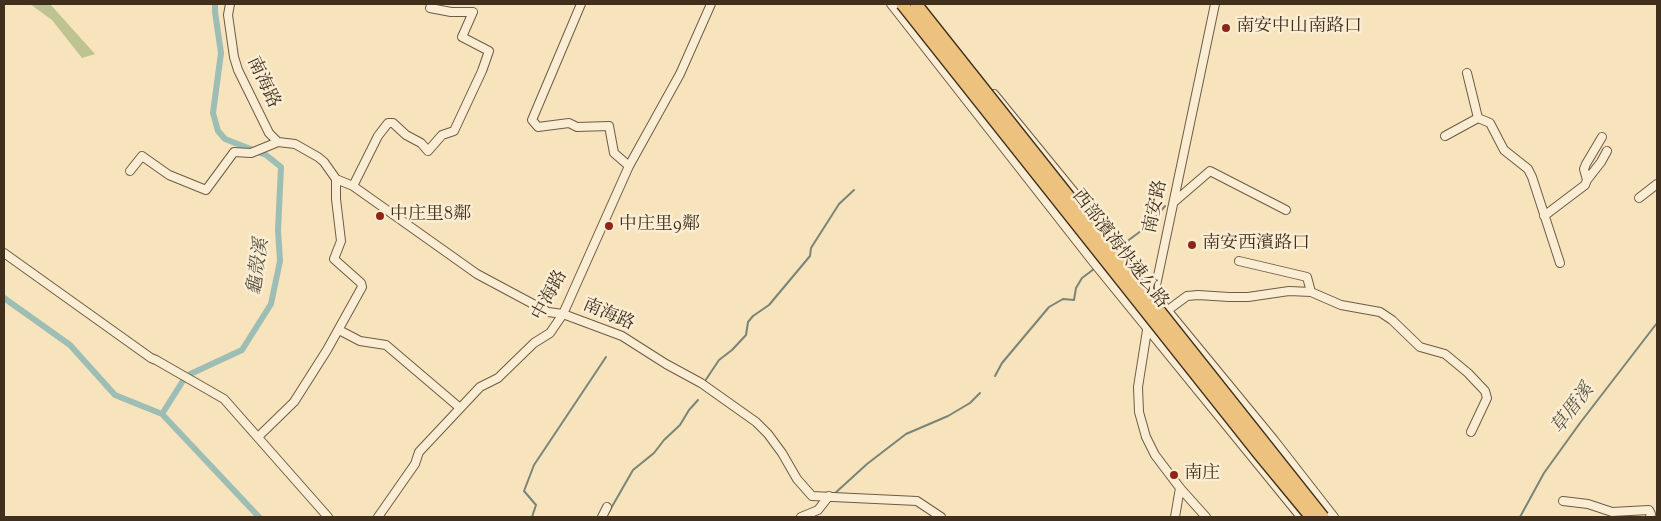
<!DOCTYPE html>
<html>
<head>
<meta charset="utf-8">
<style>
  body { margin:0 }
  #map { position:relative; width:1661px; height:521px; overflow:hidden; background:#f7e3bc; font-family:"Sorts Mill Goudy",serif }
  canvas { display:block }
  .frame { position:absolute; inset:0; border:5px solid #402f1d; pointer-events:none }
</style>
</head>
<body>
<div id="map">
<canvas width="1661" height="521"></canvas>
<div class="frame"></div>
</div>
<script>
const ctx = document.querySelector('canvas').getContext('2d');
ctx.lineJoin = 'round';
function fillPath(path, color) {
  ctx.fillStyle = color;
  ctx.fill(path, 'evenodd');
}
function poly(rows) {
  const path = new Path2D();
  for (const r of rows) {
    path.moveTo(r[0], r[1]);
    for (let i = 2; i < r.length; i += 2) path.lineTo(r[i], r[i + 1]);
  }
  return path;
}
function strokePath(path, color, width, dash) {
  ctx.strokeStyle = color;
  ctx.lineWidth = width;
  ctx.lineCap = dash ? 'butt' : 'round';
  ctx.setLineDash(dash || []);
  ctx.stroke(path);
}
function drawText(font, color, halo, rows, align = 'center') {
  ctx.font = font + ' "Sorts Mill Goudy","Noto Serif TC",serif';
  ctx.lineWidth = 5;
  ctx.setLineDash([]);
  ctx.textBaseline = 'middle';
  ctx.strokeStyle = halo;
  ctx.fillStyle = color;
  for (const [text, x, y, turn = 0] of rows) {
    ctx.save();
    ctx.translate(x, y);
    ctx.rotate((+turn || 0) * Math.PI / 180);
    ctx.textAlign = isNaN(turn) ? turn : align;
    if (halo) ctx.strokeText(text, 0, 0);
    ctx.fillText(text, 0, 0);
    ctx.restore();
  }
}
fillPath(poly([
  [30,4,50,4,95,54,82,58,52,20]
]), '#bdc491');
strokePath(poly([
  [1122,245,1149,225,1165,206],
  [995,376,1002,363,1049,307,1063,299,1074,300,1076,288,1082,278,1094,269],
  [705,381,719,360,732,350,746,335,748,322,753,316,769,305,810,256,811,248,839,204,854,190],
  [833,495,867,464,906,434,948,416,970,403,980,393],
  [532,517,536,505,524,491,534,465,606,357],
  [606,517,633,470,654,453,664,440,680,425,689,410,698,400],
  [1520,517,1544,473,1580,423,1657,323]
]), '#788578', 2);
strokePath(poly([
  [4,298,70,345,115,395,162,414,186,376,242,350,271,304,280,261,278,230,281,167,266,155,225,139,218,131,213,113,221,53,215,12,215,4],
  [162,414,259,517]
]), '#9dbeb4', 6);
const minor = poly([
  [230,4,228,15,234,57,238,70,269,133,278,142,295,144,318,157,324,162,336,179,353,186,477,274,548,312,563,314,622,336,666,364,701,383,756,422,768,434,782,453,797,479,812,496,917,501,941,517],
  [581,4,532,120,538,127,569,123,577,127,609,126,614,153,629,166],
  [891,4,1094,263,1301,517],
  [1467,73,1478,118],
  [994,94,1118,246,1154,294,1274,440,1334,517],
  [1445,136,1478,118,1490,123,1504,150,1528,169,1532,177,1560,263],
  [130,171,142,156,169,175,206,190,234,152,251,153,278,142],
  [1587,180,1601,162,1607,151],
  [353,186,378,136,388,123,393,123,406,135,421,143,428,151,442,135,454,131,482,71,489,51,462,37,473,12,451,12,430,8],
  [1639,198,1657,184],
  [1174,202,1210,171,1286,210],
  [1544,216,1585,185,1587,180,1584,169,1586,164,1602,137],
  [4,253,151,358,156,360,224,399,328,517],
  [1239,261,1307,277,1311,292],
  [1154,295,1215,4],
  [1164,313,1187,296,1198,295,1229,297,1248,297,1289,291,1311,292,1341,305,1380,312,1392,320,1420,347,1445,354,1468,373,1485,391,1487,398,1471,432],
  [1148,324,1138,387,1139,412,1146,437,1155,455,1180,488,1206,517],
  [339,330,360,341,386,345,460,408],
  [258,437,294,402,327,350,362,287,361,283,334,259,341,241,336,199,336,179],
  [1563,501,1588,504,1612,512,1649,510,1651,514,1650,517],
  [378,517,415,464,419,452,480,387,498,378,534,343,550,333,563,314,629,166,680,74,711,4],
  [602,517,607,507],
  [801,517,818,510,829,496],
  [1175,517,1180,488]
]);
strokePath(minor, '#6e5c45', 10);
strokePath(minor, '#faedd3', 8);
const highwayBridge = poly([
  [902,4,1259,454,1311,517],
  [916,4,1323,517]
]);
strokePath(highwayBridge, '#402f1d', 14, []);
strokePath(highwayBridge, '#ecc27e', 11);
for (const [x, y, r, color] of [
  [1226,28,5,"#8f2418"],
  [380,216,5,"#8f2418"],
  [609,226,5,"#8f2418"],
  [1192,245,5,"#8f2418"],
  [1174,475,5,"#8f2418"]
]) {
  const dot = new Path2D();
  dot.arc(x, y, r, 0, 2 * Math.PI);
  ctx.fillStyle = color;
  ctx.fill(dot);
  strokePath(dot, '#faedd3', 2);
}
drawText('18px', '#402f1d', '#faedd3', [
  ["南安中山南路口",1236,28],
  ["中庄里8鄰",390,216],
  ["中庄里9鄰",619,226],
  ["南安西濱路口",1202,245],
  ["南庄",1184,475]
], 'left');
drawText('18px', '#402f1d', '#faedd3', [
  ["南海路",262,83,65],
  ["南安路",1157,207,-78],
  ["西部濱海快速公路",1119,250,52],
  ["中海路",551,296,-62],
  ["南海路",608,316,23]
]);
drawText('italic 19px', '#575343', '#faedd3', [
  ["龜殼溪",260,267,-82],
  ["草厝溪",1574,410,-53]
]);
</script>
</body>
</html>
